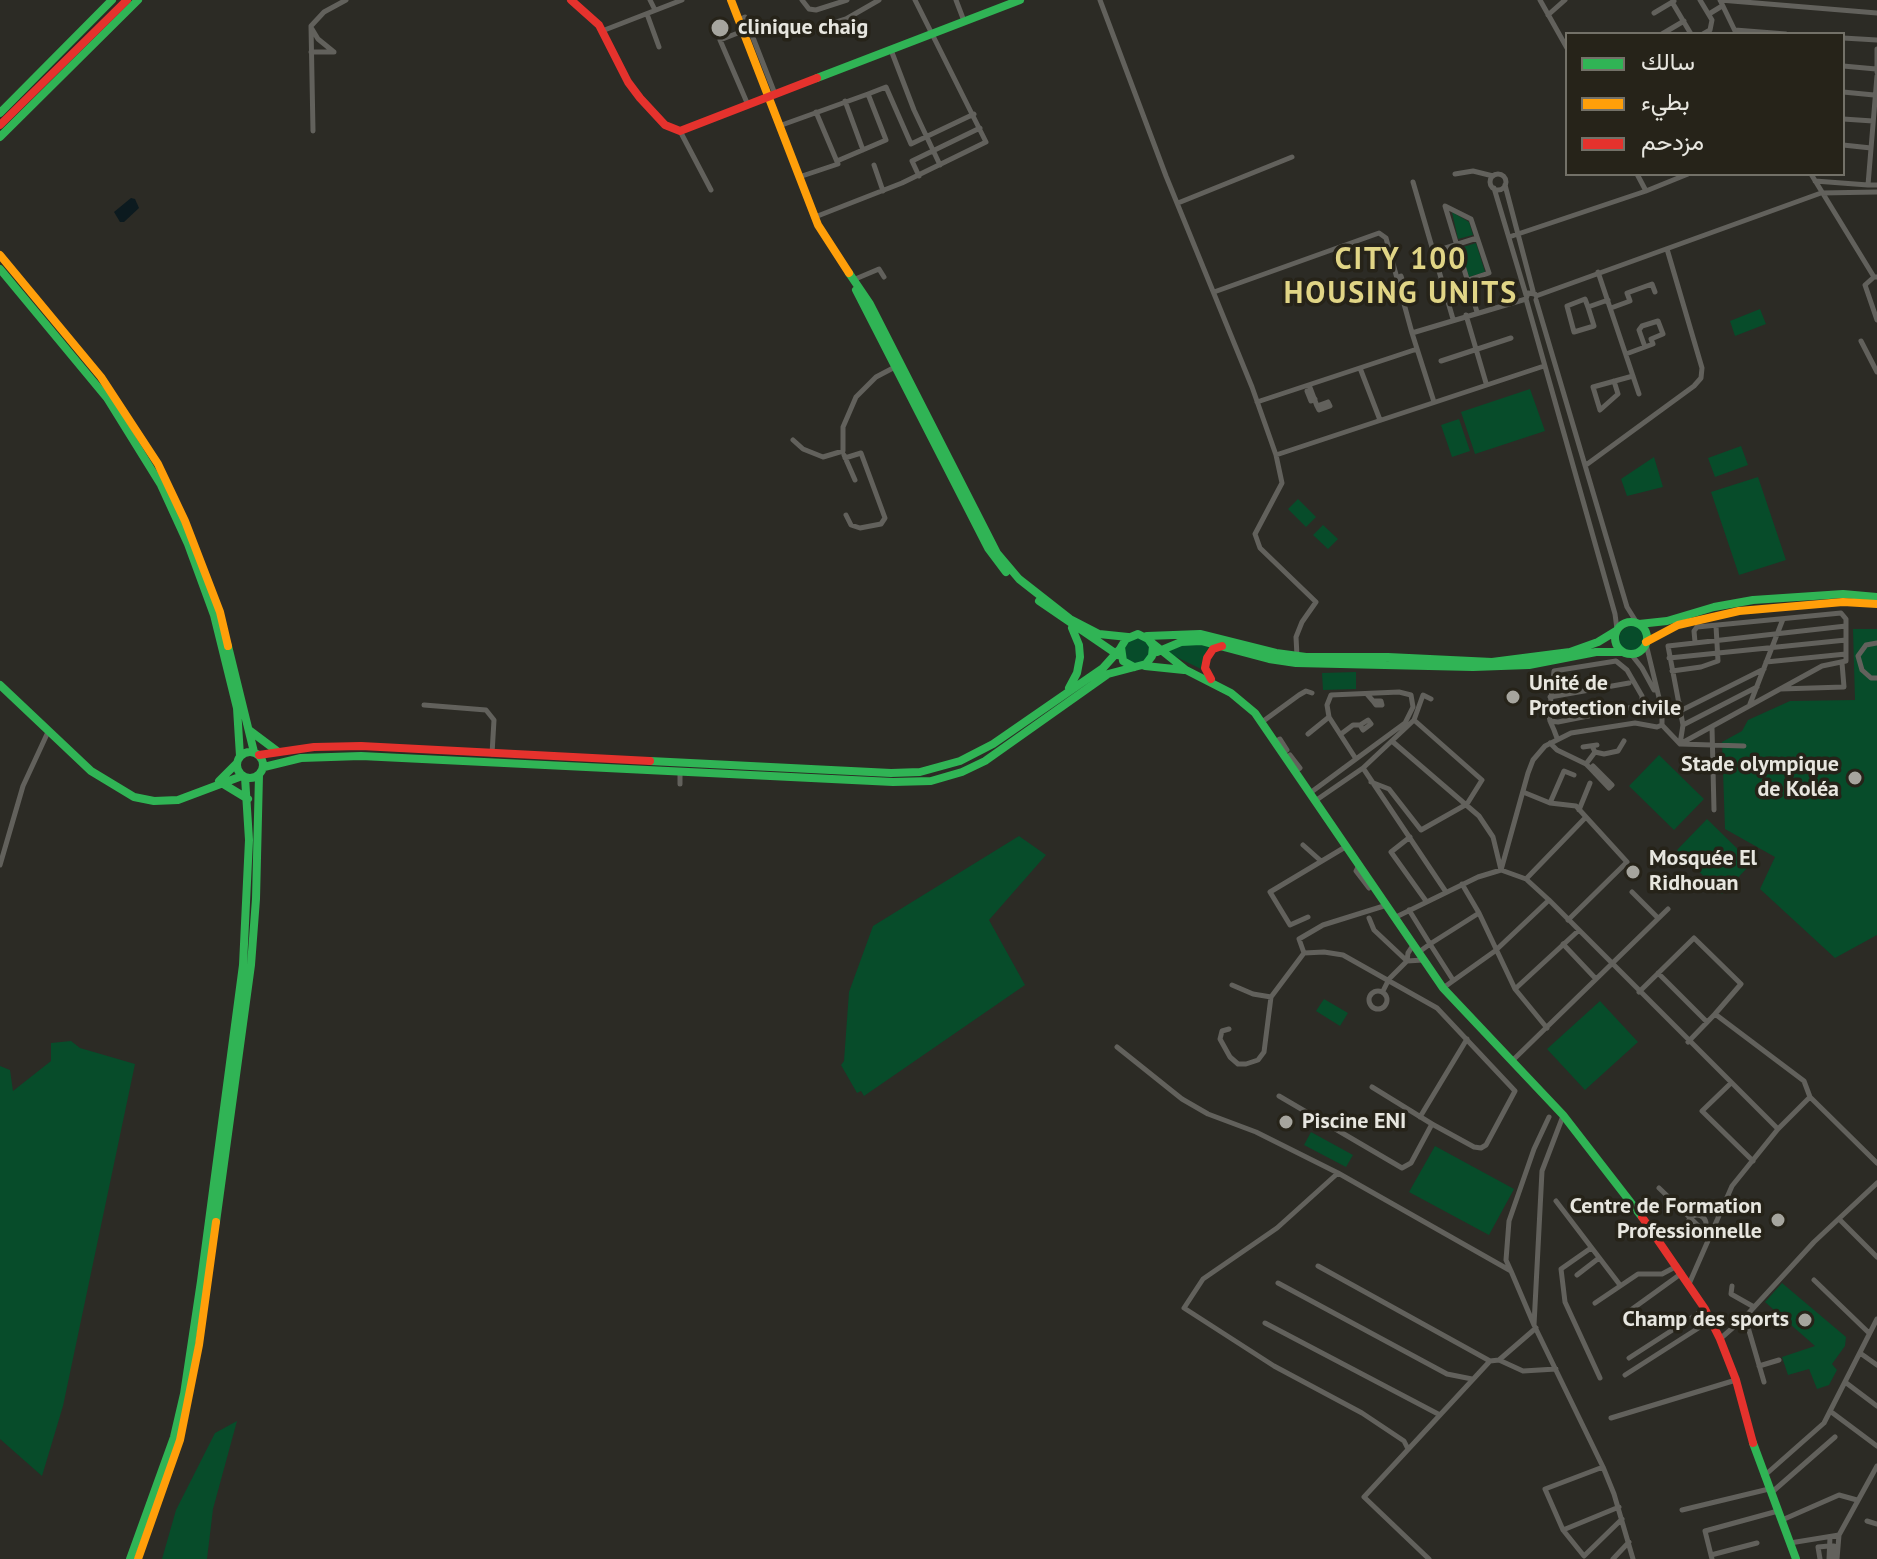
<!DOCTYPE html>
<html>
<head>
<meta charset="utf-8">
<style>
  body { margin:0 }
  #map { position:relative; width:1877px; height:1559px; overflow:hidden; background:#2c2b25; font-family:"PT Sans",Vazirmatn,sans-serif }
  canvas { display:block }
  .legend { position:absolute; left:1565px; top:32px; width:280px; height:144px; box-sizing:border-box; background:#262319; border:2px solid #737168; margin:0; padding:10px 14px; list-style:none; font-size:24px; color:#e7e6df }
  .legend li { display:flex; align-items:center; gap:16px; height:40px }
  .legend b { width:40px; border:2px solid #737168 }
</style>
</head>
<body>
<div id="map">
<canvas width="1877" height="1559"></canvas>
<ul class="legend">
<li><b style="height:10px;background:#30b455"></b>سالك</li>
<li><b style="height:10px;background:#ff9f0a"></b>بطيء</li>
<li><b style="height:10px;background:#e5322d"></b>مزدحم</li>
</ul>
</div>
<script>
const ctx = document.querySelector('canvas').getContext('2d');
ctx.lineJoin = 'round';
function fillPath(path, color) {
  ctx.fillStyle = color;
  ctx.fill(path, 'evenodd');
}
function poly(rows) {
  const path = new Path2D();
  for (const r of rows) {
    if (r.length === 3) {
      path.moveTo(r[0] + r[2], r[1]);
      path.arc(r[0], r[1], r[2], 0, 2 * Math.PI);
      continue;
    }
    path.moveTo(r[0], r[1]);
    for (let i = 2; i < r.length; i += 2) path.lineTo(r[i], r[i + 1]);
  }
  return path;
}
function strokePath(path, color, width, dash) {
  ctx.strokeStyle = color;
  ctx.lineWidth = width;
  ctx.lineCap = dash ? 'butt' : 'round';
  ctx.setLineDash(dash || []);
  ctx.stroke(path);
}
function drawText(font, color, halo, rows, align = 'center') {
  ctx.font = font + ' "PT Sans",sans-serif';
  ctx.lineWidth = 7;
  ctx.setLineDash([]);
  ctx.textBaseline = 'middle';
  ctx.strokeStyle = halo;
  ctx.fillStyle = color;
  for (const [text, x, y, turn = 0] of rows) {
    ctx.save();
    ctx.translate(x, y);
    ctx.rotate((+turn || 0) * Math.PI / 180);
    ctx.textAlign = isNaN(turn) ? turn : align;
    if (halo) ctx.strokeText(text, 0, 0);
    ctx.fillText(text, 0, 0);
    ctx.restore();
  }
}
fillPath(poly([
  [1452,212,1469,222,1473,235,1458,239],
  [1476,243,1485,272,1469,277,1460,248],
  [1760,309,1766,324,1735,336,1730,321],
  [1530,389,1545,431,1475,454,1461,412],
  [1459,419,1470,451,1452,457,1441,425],
  [1741,446,1748,465,1715,477,1708,458],
  [1654,457,1663,487,1627,496,1621,479],
  [1758,477,1786,560,1739,575,1711,492],
  [1298,499,1316,517,1306,527,1288,509],
  [1323,525,1338,539,1328,549,1313,535],
  [1632,639,13],
  [1853,629,1877,629,1877,935,1835,958,1760,889,1775,857,1725,829,1722,742,1742,731,1748,720,1790,701,1855,700],
  [1137,651,13],
  [1201,643,1215,645,1203,670,1166,652,1186,644],
  [1356,672,1356,689,1323,690,1322,673],
  [1659,755,1704,799,1674,830,1629,786],
  [1707,819,1752,863,1722,894,1677,850],
  [1019,836,1046,855,989,920,1025,985,864,1096,861,1091,857,1093,841,1065,844,1061,849,992,873,926],
  [1324,999,1348,1013,1340,1026,1316,1011],
  [1600,1001,1638,1042,1585,1090,1547,1049],
  [71,1041,80,1048,135,1064,63,1406,42,1476,0,1439,0,1066,10,1070,13,1091,51,1061,51,1043],
  [1311,1132,1353,1155,1346,1167,1304,1145],
  [1435,1146,1514,1189,1489,1235,1409,1192],
  [1782,1283,1846,1337,1845,1346,1832,1364,1837,1370,1829,1385,1817,1389,1809,1369,1788,1375,1782,1357,1815,1346,1765,1302],
  [237,1421,213,1509,207,1559,162,1559,176,1510,215,1433]
]), '#074c2a');
fillPath(poly([
  [131,198,135,199,139,208,124,222,120,222,114,212]
]), '#0c1a1f');
strokePath(poly([
  [650,0,655,10],
  [802,0,809,9,816,10,847,0],
  [956,0,964,21],
  [1100,0,1166,176,1252,387,1276,455,1282,483,1255,534,1260,548,1316,602,1302,622,1296,637,1297,656],
  [1540,0,1567,48],
  [1700,0,1712,20,1710,30,1703,34],
  [1720,0,1877,13],
  [1720,0,1736,33],
  [1672,2,1691,34],
  [1654,13,1674,1],
  [647,14,659,47],
  [1709,14,1722,6],
  [1548,15,1565,0],
  [739,20,745,17,775,94],
  [827,25,846,19,879,0],
  [1735,30,1786,34],
  [602,31,682,0],
  [743,31,720,40,748,105],
  [1662,34,1684,21],
  [1843,38,1877,40],
  [1877,49,1877,72],
  [891,50,914,110,940,165],
  [311,52,334,52,318,39,312,29],
  [1843,66,1876,69],
  [1877,76,1868,185,1877,185],
  [1843,92,1874,95],
  [868,94,886,87,911,144,974,114],
  [845,101,863,150],
  [1843,119,1873,121],
  [779,126,868,94,886,140,837,161],
  [313,131,311,26,324,12,346,0],
  [680,131,711,190],
  [1843,145,1871,148],
  [874,165,883,191],
  [1455,174,1473,171,1493,176],
  [1637,174,1646,191,1688,174],
  [1811,174,1874,277,1877,277],
  [1498,182,8],
  [919,176,912,161,980,128],
  [799,177,838,164,816,112],
  [1815,181,1868,185],
  [1413,182,1453,319],
  [1505,185,1533,291],
  [1494,188,1526,295],
  [1178,203,1292,157],
  [815,217,902,183,986,142,915,0],
  [1509,237,1646,191],
  [1433,252,1477,238],
  [1598,272,1639,394],
  [1874,277,1865,285,1877,320],
  [1397,278,1401,276,1408,300,1403,302],
  [853,280,879,269,884,277],
  [1468,280,1489,273,1471,219,1445,206,1477,312],
  [1214,292,1379,233,1386,238,1412,333],
  [1535,294,1528,293,1526,299,1615,614,1617,629],
  [1536,296,1821,193,1877,192],
  [1536,300,1627,607,1637,623],
  [1588,307,1594,326,1574,332,1567,306,1585,299,1588,307,1608,300],
  [1611,308,1630,301,1627,293,1652,284,1655,292],
  [1466,315,1486,383],
  [1861,341,1877,372],
  [1626,354,1653,344,1651,339,1663,334,1658,321,1642,326,1639,330,1645,347],
  [1441,361,1511,338],
  [1360,368,1380,420],
  [1614,381,1618,394,1600,410,1593,387,1633,376],
  [1309,385,1317,406],
  [1311,390,1307,391,1311,401,1315,399],
  [1257,402,1417,349],
  [1328,402,1330,406,1319,410,1317,406,1328,402],
  [1434,402,1412,333,1526,299],
  [793,440,803,449,823,457,843,451,843,427,856,397,876,377,895,367],
  [844,455,855,480],
  [1276,455,1544,366],
  [845,458,861,453,885,518,881,524,860,528,851,525,846,515],
  [1586,465,1694,386,1701,378,1702,368,1667,249],
  [1877,643,1866,645,1858,656,1862,670,1871,678,1877,678],
  [1646,644,1662,710,1662,725,1657,727,1635,723,1571,733,1545,746,1533,760,1528,773,1501,870,1526,879,1549,900,1778,1129],
  [1631,654,1642,668,1654,690],
  [1669,658,1846,640],
  [1766,662,1846,654],
  [1672,671,1701,667,1718,661,1716,626],
  [1780,689,1844,687,1842,663],
  [1367,694,1373,701,1381,701,1382,705,1376,705,1373,701],
  [1550,697,1629,683],
  [1750,704,1783,619],
  [424,705,486,710,494,720,492,754],
  [1662,710,1679,702],
  [1680,711,1764,669],
  [1414,720,1423,695,1431,699],
  [1550,721,1558,722,1638,706,1642,703,1642,696,1627,670,1616,661,1554,671,1549,715,1550,721,1554,730,1557,738],
  [1262,722,1299,695,1306,691,1312,693],
  [1662,725,1680,744,1822,666,1846,661,1846,619,1841,613,1697,627,1694,631,1695,642],
  [1683,725,1757,687],
  [1712,727,1714,810],
  [1308,734,1329,717],
  [1341,734,1353,725,1360,725,1368,720,1371,724,1363,730,1360,725],
  [1275,742,1280,739,1287,750,1283,753],
  [1393,742,1479,816,1493,837,1501,870,1478,877,1396,917],
  [1550,743,1557,750,1586,764,1595,752],
  [1592,746,1595,752,1604,754,1618,751,1624,741],
  [1744,746,1680,744,1683,725,1668,646,1846,626],
  [1583,747,1597,745],
  [1286,758,1290,755,1300,768,1295,771],
  [1586,764,1591,769,1609,788,1612,785,1593,766,1591,769],
  [1363,768,1446,892],
  [680,784,680,771],
  [1523,792,1550,803,1576,806,1586,817],
  [1310,793,1356,759,1405,723,1413,707,1411,695,1399,692,1331,695,1327,705,1329,717,1356,759],
  [1315,801,1363,768,1414,720,1482,780,1467,804,1421,830,1389,789,1371,782],
  [1550,803,1564,771,1574,775],
  [1579,810,1590,783],
  [1410,837,1391,852,1426,901],
  [1303,845,1321,861],
  [0,865,23,786,48,732],
  [1359,865,1356,871,1369,888,1371,883],
  [1526,879,1586,817,1627,862,1568,920],
  [1632,892,1658,918],
  [1409,910,1430,944,1479,913,1462,884],
  [1479,913,1515,989,1547,1028],
  [1308,917,1290,925,1270,892,1347,846],
  [1369,918,1374,930,1407,961,1423,960],
  [1563,944,1596,979],
  [1419,952,1430,944,1453,980],
  [1658,973,1707,1022],
  [1232,985,1253,994,1271,997],
  [1443,988,1495,951,1549,900],
  [1515,989,1578,931],
  [1378,1000,9],
  [1383,991,1389,979,1407,961,1408,953,1414,944],
  [1639,992,1694,938,1741,984,1715,1014],
  [1229,1029,1222,1031,1220,1039,1230,1057,1238,1064,1246,1064,1258,1060,1264,1052,1271,997,1304,953,1299,939,1323,925,1387,905],
  [1688,1042,1715,1014,1804,1081,1810,1097,1877,1163],
  [1117,1047,1182,1099,1208,1114,1256,1132,1338,1173,1511,1271,1534,1325],
  [1512,1061,1668,909],
  [1730,1084,1702,1111,1753,1161],
  [1372,1087,1432,1124],
  [1279,1096,1402,1168,1411,1163,1432,1124,1474,1147,1481,1148,1486,1145,1515,1091,1437,1008,1343,955,1324,952,1304,953],
  [1563,1116,1542,1171,1534,1325,1603,1467,1614,1494,1633,1559],
  [1420,1117,1467,1039],
  [1338,1173,1277,1228,1203,1279,1184,1308,1274,1366,1362,1413,1404,1441,1408,1449],
  [1659,1188,1709,1236],
  [1556,1201,1620,1285],
  [1697,1224,9],
  [1839,1219,1877,1257],
  [1591,1248,1561,1269,1565,1302,1600,1378],
  [1318,1266,1490,1361],
  [1511,1271,1506,1260,1509,1221,1534,1149,1549,1117],
  [1577,1275,1599,1258],
  [1814,1280,1869,1333],
  [1278,1283,1447,1374,1472,1379],
  [1689,1284,1732,1186,1778,1129,1810,1097],
  [1732,1286,1731,1294,1754,1307],
  [1595,1303,1638,1274,1662,1274,1677,1266],
  [1628,1312,1682,1273],
  [1745,1317,1764,1382],
  [1265,1323,1440,1415],
  [1720,1339,1745,1317,1814,1242,1877,1183],
  [1860,1353,1877,1365],
  [1629,1358,1705,1309],
  [1499,1360,1536,1328],
  [1759,1366,1779,1360],
  [1625,1375,1711,1320],
  [1845,1382,1877,1406],
  [1830,1411,1877,1446],
  [1611,1418,1736,1380],
  [1603,1467,1545,1489,1563,1530,1584,1556,1622,1519],
  [1764,1476,1824,1423,1877,1319],
  [1771,1493,1835,1437],
  [1682,1510,1769,1489],
  [1782,1520,1839,1495,1857,1500],
  [1867,1521,1877,1524],
  [1563,1530,1619,1507],
  [1790,1543,1839,1535,1877,1466],
  [1829,1546,1834,1546,1833,1559],
  [1711,1555,1757,1543],
  [1429,1559,1364,1497,1490,1361,1499,1360,1523,1371,1556,1369],
  [1613,1559,1629,1542],
  [1712,1559,1705,1531,1778,1511],
  [1820,1559,1818,1547,1829,1546],
  [1829,1559,1830,1537],
  [1837,1559,1839,1535]
]), '#62615c', 5);
strokePath(poly([
  [817,78,1020,0],
  [0,113,112,0],
  [0,137,138,0],
  [0,269,107,398,161,485,188,544,214,615,237,708,240,756],
  [849,273,870,304,997,553,1019,579,1070,619,1099,634,1128,637],
  [856,290,988,548,1006,572],
  [1039,601,1118,655],
  [1631,638,16],
  [1639,624,1667,621,1714,607,1753,600,1843,594,1877,597],
  [1147,636,1200,634,1276,653,1306,657,1388,657,1492,662,1570,652,1598,642,1616,631],
  [1151,642,1186,670,1231,693,1255,713,1443,988,1563,1115,1642,1217],
  [228,646,254,752],
  [1157,652,1181,642,1201,641,1269,659,1296,663,1473,667,1529,665,1596,652,1622,652],
  [1145,666,1184,670],
  [0,685,91,771,134,797,154,801,178,800,242,776],
  [1069,688,1077,673,1080,657,1079,645,1072,628],
  [249,730,277,751],
  [250,765,13],
  [650,761,891,773,920,772,960,761,993,744,1103,668,1120,649],
  [264,767,301,758,361,756,893,782,931,781,962,772,985,761,1108,674,1146,664,1152,656,1153,646,1148,639,1138,634,1126,639,1121,647,1123,661,1134,667],
  [219,781,237,763],
  [220,782,248,799],
  [216,1222,251,965,256,899,259,775],
  [1753,1443,1796,1559],
  [130,1559,174,1437,184,1394,201,1281,243,965,249,840,245,777]
]), '#30b455', 8);
strokePath(poly([
  [731,0,818,225,849,273],
  [0,255,101,377,158,464,185,521,220,612,228,646],
  [1646,642,1678,625,1739,611,1843,602,1877,604],
  [138,1559,180,1440,199,1345,216,1222]
]), '#ff9f0a', 8);
strokePath(poly([
  [571,0,599,25,628,82,640,98,665,125,680,131,817,78],
  [0,125,127,0],
  [1211,679,1205,668,1207,658,1213,649,1222,646],
  [259,755,314,747,361,746,650,761],
  [1642,1217,1705,1309,1720,1339,1736,1380,1753,1443]
]), '#e5322d', 8);
for (const [x, y, r, color] of [
  [720,28,10,"#a6a59e"],
  [1513,697,8,"#a6a59e"],
  [1855,778,8,"#a6a59e"],
  [1633,872,8,"#a6a59e"],
  [1286,1122,8,"#a6a59e"],
  [1778,1220,8,"#a6a59e"],
  [1805,1320,8,"#a6a59e"]
]) {
  const dot = new Path2D();
  dot.arc(x, y, r, 0, 2 * Math.PI);
  ctx.fillStyle = color;
  ctx.fill(dot);
  strokePath(dot, '#262319', 3);
}
drawText('bold 22px', '#e7e6df', '#262319', [
  ["clinique chaig",738,28],
  ["Unité de",1529,684],
  ["Protection civile",1529,709],
  ["Stade olympique",1839,765,"right"],
  ["de Koléa",1839,790,"right"],
  ["Mosquée El",1649,859],
  ["Ridhouan",1649,884],
  ["Piscine ENI",1302,1122],
  ["Centre de Formation",1762,1207,"right"],
  ["Professionnelle",1762,1232,"right"],
  ["Champ des sports",1789,1320,"right"]
], 'left');
ctx.letterSpacing = '2px';
drawText('bold 30px', '#e1d586', '#262319', [
  ["CITY 100",1401,260],
  ["HOUSING UNITS",1401,294]
]);
ctx.letterSpacing = '0px';
</script>
</body>
</html>
